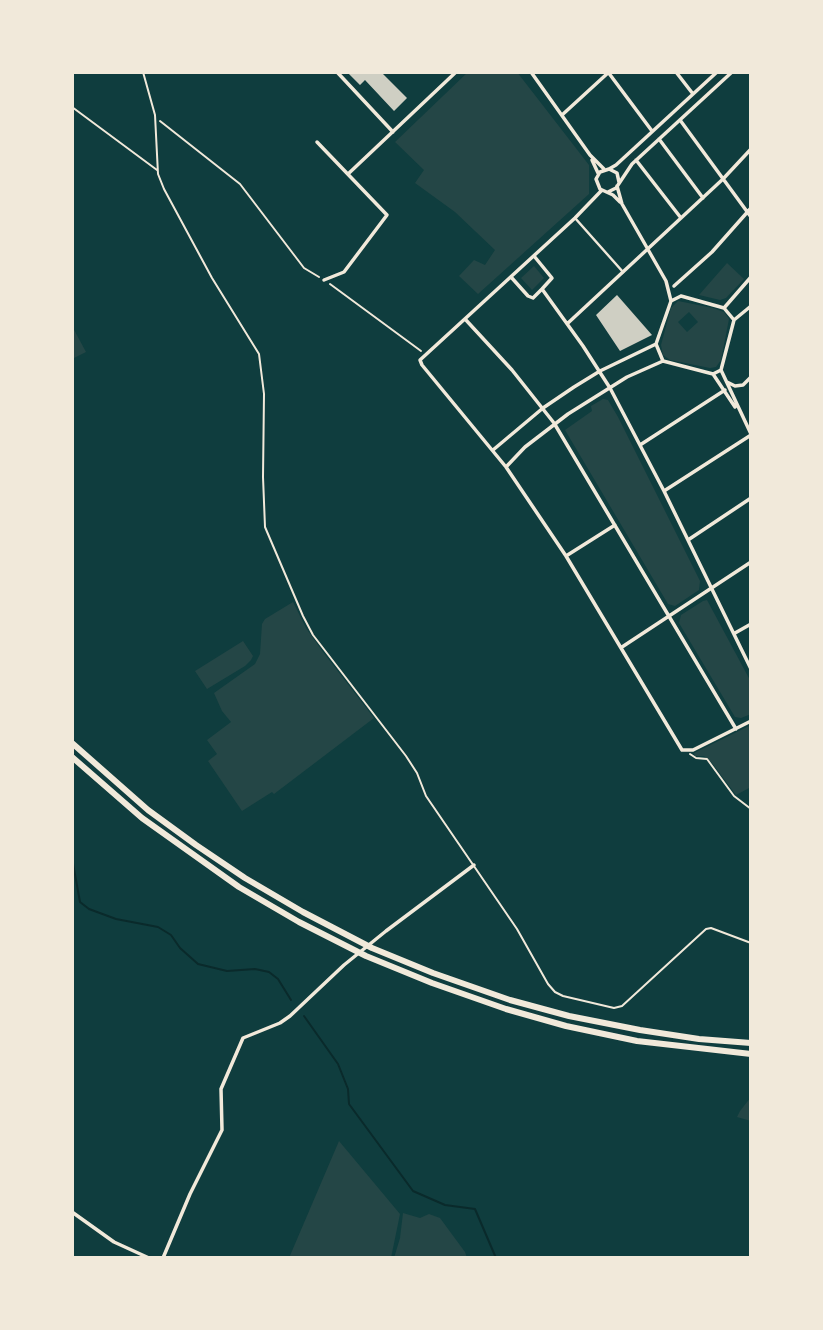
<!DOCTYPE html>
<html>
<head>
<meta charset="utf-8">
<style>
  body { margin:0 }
  #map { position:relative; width:823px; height:1330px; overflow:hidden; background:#0f3d3e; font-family:"Nunito Sans",sans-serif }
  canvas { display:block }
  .frame { position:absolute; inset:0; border:74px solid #f1e9da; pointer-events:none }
</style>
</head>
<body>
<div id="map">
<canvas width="823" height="1330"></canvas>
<div class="frame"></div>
</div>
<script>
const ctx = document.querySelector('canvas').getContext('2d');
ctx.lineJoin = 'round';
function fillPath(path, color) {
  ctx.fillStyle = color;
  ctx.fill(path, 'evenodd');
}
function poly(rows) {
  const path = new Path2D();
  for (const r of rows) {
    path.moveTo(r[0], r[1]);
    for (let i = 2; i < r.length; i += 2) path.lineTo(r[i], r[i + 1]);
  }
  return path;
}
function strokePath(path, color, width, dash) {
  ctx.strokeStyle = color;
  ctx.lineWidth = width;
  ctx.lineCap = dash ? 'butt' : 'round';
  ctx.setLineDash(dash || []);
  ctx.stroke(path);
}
fillPath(poly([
  [468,72,517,72,589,165,589,194,478,294,459,276,474,260,485,265,495,250,455,212,415,183,424,170,395,142],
  [727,263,744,279,726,298,720,300,699,295],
  [534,266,544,278,532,290,521,278],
  [678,301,713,308,724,312,729,319,721,360,716,367,710,368,670,360,663,355,661,345,671,308],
  [689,312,698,322,687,332,678,322],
  [72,326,86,352,72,359],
  [603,399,608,400,618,417,700,581,699,590,675,606,668,604,565,430,592,411,591,406],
  [707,600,751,682,751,714,741,718,735,717,679,623,681,615,703,601],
  [293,602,306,628,323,652,374,718,274,794,272,792,242,811,208,761,217,754,207,740,231,722,222,711,214,693,255,664,260,654,262,624,265,619],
  [243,641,253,656,251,660,245,666,207,689,195,671],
  [751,725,751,787,736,795,712,763,704,756,695,756,694,753],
  [751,1097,751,1121,737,1117,740,1111],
  [339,1141,400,1214,391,1258,289,1258],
  [403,1213,420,1218,429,1214,440,1218,465,1252,467,1258,394,1258,400,1238]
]), '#244646');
strokePath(poly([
  [72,858,80,902,89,909,116,919,158,927,171,935,180,948,198,964,227,971,255,969,269,972,278,979,291,1000],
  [304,1016,338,1064,348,1089,349,1104,413,1191,445,1205,475,1209,496,1258]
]), '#0a2a2b', 2);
fillPath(poly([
  [347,72,381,72,407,98,394,111,365,80,360,85],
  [617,295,652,335,620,351,596,315]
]), '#cfcfc3');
strokePath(poly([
  [160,121,240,184,304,268,319,277],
  [330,284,421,351],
  [690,754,696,758,707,759,734,796,751,809]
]), '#f1e9da', 2);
strokePath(poly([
  [143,72,155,115,158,174,164,189,212,278,259,354,264,394,263,477,265,527,303,616,313,635,406,756,417,773,426,796,517,929,548,984,555,992,563,996,614,1008,622,1006,706,929,711,928,751,943],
  [72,107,157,170]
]), '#f1e9da', 2);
strokePath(poly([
  [575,218,623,272]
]), '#f1e9da', 2.5);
strokePath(poly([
  [337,72,393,132],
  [531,72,590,155,604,169],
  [608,72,652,131],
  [676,72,693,94],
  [750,72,751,73],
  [562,115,609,72],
  [680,120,751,217],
  [659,139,703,198],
  [317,142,387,215,344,272,324,280],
  [592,160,598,173],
  [636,160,681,218],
  [609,169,616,165,717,72],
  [348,174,456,72],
  [619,182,617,173,609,169,600,172,596,179,600,189,613,195,620,202],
  [617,186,622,204,666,281,671,301],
  [602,190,575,218,420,360,422,365,506,467,566,556,682,750,693,750,751,721],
  [608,192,616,188,632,164,732,72],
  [511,277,528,296,533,298,542,289,552,278,534,256],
  [674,286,712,252,751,208],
  [542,289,583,346,610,388,664,491,751,669],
  [681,296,724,308,734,320,721,370,713,374,663,361,656,344,671,301,681,296],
  [724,308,751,277],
  [465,319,512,370,554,423,736,729],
  [734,320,751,306],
  [568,323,723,179,751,149],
  [721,370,751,434],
  [713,374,735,407],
  [727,382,735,386,743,385,751,377],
  [640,445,725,390],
  [493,450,543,408,574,387,600,371,656,344],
  [506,467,525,447,568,414,627,377,663,361],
  [664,491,751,435],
  [688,540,751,498],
  [566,556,615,525],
  [735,633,751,624],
  [622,647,751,562],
  [72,1212,114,1242,149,1258],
  [163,1258,190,1194,222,1130,221,1089,243,1038,280,1023,290,1016,344,965,386,931,474,865]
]), '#f1e9da', 3.5);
strokePath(poly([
  [72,743,148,810,196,845,245,878,303,912,372,948,433,973,510,1000,569,1016,640,1030,699,1039,751,1043],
  [72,757,142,818,239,887,299,922,366,956,432,983,506,1009,566,1026,637,1041,751,1054]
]), '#f1e9da', 6);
</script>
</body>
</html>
